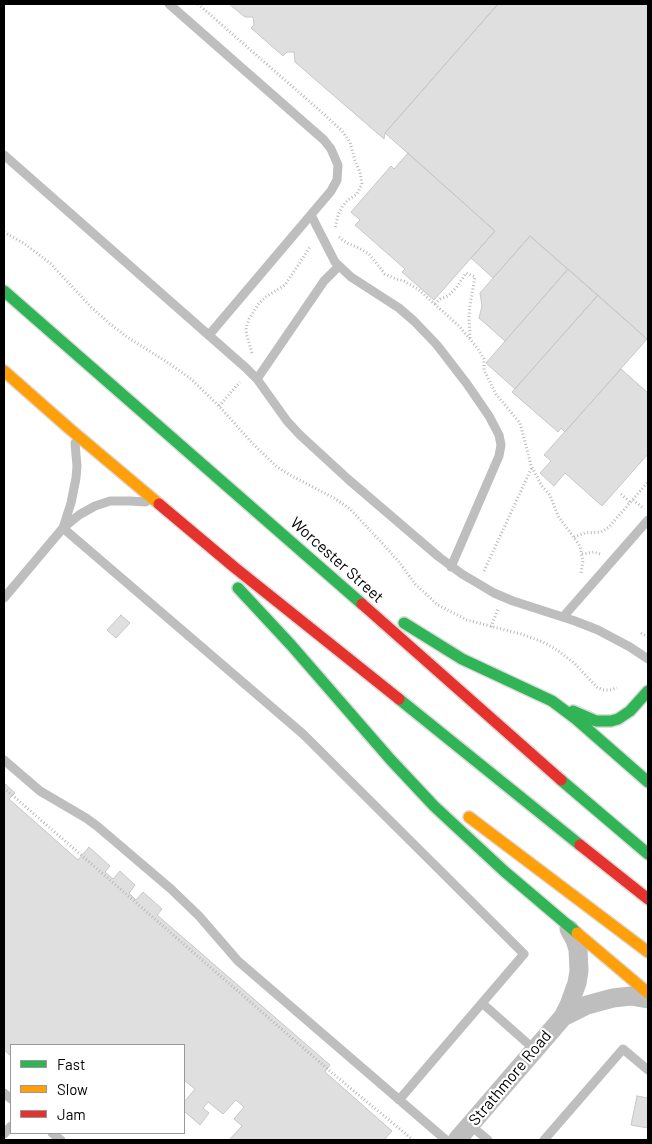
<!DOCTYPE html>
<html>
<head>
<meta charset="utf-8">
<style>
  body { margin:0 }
  #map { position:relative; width:652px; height:1144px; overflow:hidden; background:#fff; font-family:Barlow,sans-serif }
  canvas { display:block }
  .frame { position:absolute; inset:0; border:5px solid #000; pointer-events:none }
  .legend { position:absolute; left:10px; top:1044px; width:175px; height:90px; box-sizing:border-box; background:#fff; border:1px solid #999; margin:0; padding:6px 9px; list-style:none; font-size:15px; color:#000 }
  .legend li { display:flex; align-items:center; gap:10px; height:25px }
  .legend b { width:25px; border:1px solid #999 }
</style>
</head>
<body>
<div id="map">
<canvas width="652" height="1144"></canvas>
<div class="frame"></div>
<ul class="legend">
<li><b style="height:6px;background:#30b455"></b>Fast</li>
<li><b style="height:6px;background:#ff9f0a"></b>Slow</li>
<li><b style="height:6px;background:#e5322d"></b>Jam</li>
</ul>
</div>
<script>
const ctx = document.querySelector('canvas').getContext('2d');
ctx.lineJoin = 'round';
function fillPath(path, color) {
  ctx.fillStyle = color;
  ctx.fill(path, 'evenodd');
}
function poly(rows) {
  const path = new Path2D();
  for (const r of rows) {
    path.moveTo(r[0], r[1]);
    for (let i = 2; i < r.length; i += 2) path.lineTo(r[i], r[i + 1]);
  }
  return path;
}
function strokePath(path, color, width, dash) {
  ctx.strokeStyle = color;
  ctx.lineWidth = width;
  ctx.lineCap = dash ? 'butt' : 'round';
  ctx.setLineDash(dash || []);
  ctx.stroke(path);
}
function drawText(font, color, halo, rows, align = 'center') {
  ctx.font = font + ' Barlow,sans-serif';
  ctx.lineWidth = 4.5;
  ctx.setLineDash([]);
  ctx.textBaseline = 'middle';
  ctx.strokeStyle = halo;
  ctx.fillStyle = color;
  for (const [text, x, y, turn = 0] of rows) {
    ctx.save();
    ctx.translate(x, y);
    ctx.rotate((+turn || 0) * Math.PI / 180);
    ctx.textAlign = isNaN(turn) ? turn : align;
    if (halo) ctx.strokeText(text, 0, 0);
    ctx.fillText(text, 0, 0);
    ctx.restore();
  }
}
const building = poly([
  [229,4,498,4,385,133,384,139,295,62,294,52,287,52,283,56,251,28,254,25,253,17,245,17,229,4],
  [498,4,648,4,648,340,530,236,493,278,471,258,495,231,385,133,498,4],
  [408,153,495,231,434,300,402,272,405,269,355,225,360,220,351,212,391,166,394,169,408,153],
  [530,236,568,269,505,341,479,318,482,306,480,293,530,236],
  [568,269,598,295,515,389,486,363,568,269],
  [598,295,647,339,565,432,561,428,558,432,512,392,598,295],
  [621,369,648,393,648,454,602,506,565,473,554,486,540,473,551,461,544,455,621,369],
  [121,615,130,623,116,638,107,630,121,615],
  [4,783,15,793,9,799,78,860,89,847,110,866,105,872,113,879,120,871,135,885,129,893,136,900,143,892,162,909,157,915,330,1065,325,1072,392,1131,384,1140,229,1140,242,1126,234,1119,244,1107,236,1100,223,1114,208,1102,203,1108,209,1113,200,1125,184,1111,184,1102,195,1089,184,1080,184,1045,11,1045,11,1056,4,1050,4,783],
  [637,1096,648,1098,648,1128,631,1125,637,1096]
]);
fillPath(building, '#dfdfdf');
strokePath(building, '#c7c7c7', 1);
const fast = poly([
  [4,291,362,604],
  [238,588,291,645,390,759,434,806,504,871,577,933],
  [404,623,462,659,552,701,576,719,648,782],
  [399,699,580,845],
  [573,711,596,721,611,721,618,719,630,711,648,691],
  [561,780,648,854]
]);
const slow = poly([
  [4,371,71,430,159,504],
  [469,817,648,952],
  [577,933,648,993]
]);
const jam = poly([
  [159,504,234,567,399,699],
  [362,604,561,780],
  [580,845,648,899]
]);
strokePath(fast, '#dbdbdb', 14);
strokePath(slow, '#dbdbdb', 14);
strokePath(jam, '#dbdbdb', 14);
strokePath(poly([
  [198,4,326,116,342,131,350,142,355,161,360,172,362,184,357,194,348,200,342,207,338,215,335,229],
  [4,232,25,244,51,264,91,307,109,323,127,337,170,364,191,379,219,406,253,444,277,467,290,475,334,498,350,509,383,544,399,562,415,584,438,605,467,620,521,634,543,642,557,650,574,663,597,687,603,690,610,690,617,688],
  [339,237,347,243,359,248,369,254,385,274,396,279,404,281,418,289,460,327,478,349,484,359,484,370,496,394,520,423,531,465,541,485,550,495,558,516,580,546,583,561,581,573],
  [435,304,440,299,448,296,456,288,466,273,475,277,470,305,469,318,470,338],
  [252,353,247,336,246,328,249,319,259,303,267,296,285,285,310,247],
  [219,406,240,382],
  [621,494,631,503],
  [633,500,642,507],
  [574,537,585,533,601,532,609,527,648,482],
  [582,554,594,552,600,554],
  [484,571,532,467],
  [491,627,498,609],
  [641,633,648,637],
  [4,788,331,1072,413,1140]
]), '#b9b9b9', 3, [1, 2.5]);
strokePath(poly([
  [169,4,324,140,331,149,338,165,337,180,331,191,209,335],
  [4,155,246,368,257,379,287,421,300,435,349,480,439,557,462,574,494,593,513,601,575,621,598,630,630,647,648,659],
  [311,215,335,262,351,277,399,308,414,321,437,345,467,384,489,416,499,435,501,445,499,456,451,567],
  [257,379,324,281,339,266],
  [63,528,303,734,524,954,399,1100],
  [63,528,71,503,76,478,77,466,75,443],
  [4,598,63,528,79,515,95,506,110,501,130,501,146,502],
  [563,617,648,520],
  [4,760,40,791,86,818,97,826,171,889,199,916,238,961,446,1140],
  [482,1003,535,1050],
  [4,1093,11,1099],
  [470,1125,488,1140],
  [52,1133,61,1140],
  [4,1134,11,1126],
  [544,1140,623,1049,648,1070]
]), '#bebebe', 9);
strokePath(poly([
  [563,1017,587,1005,613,998,631,996,648,999],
  [457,1140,563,1017,569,1005,577,983,579,971,578,949,575,940,569,929]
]), '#bebebe', 19);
strokePath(fast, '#30b455', 11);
strokePath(slow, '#ff9f0a', 11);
strokePath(jam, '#e5322d', 11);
drawText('16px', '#000', '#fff', [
  ["Worcester Street",337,560,42],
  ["Strathmore Road",510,1078,-50]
]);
</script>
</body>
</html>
